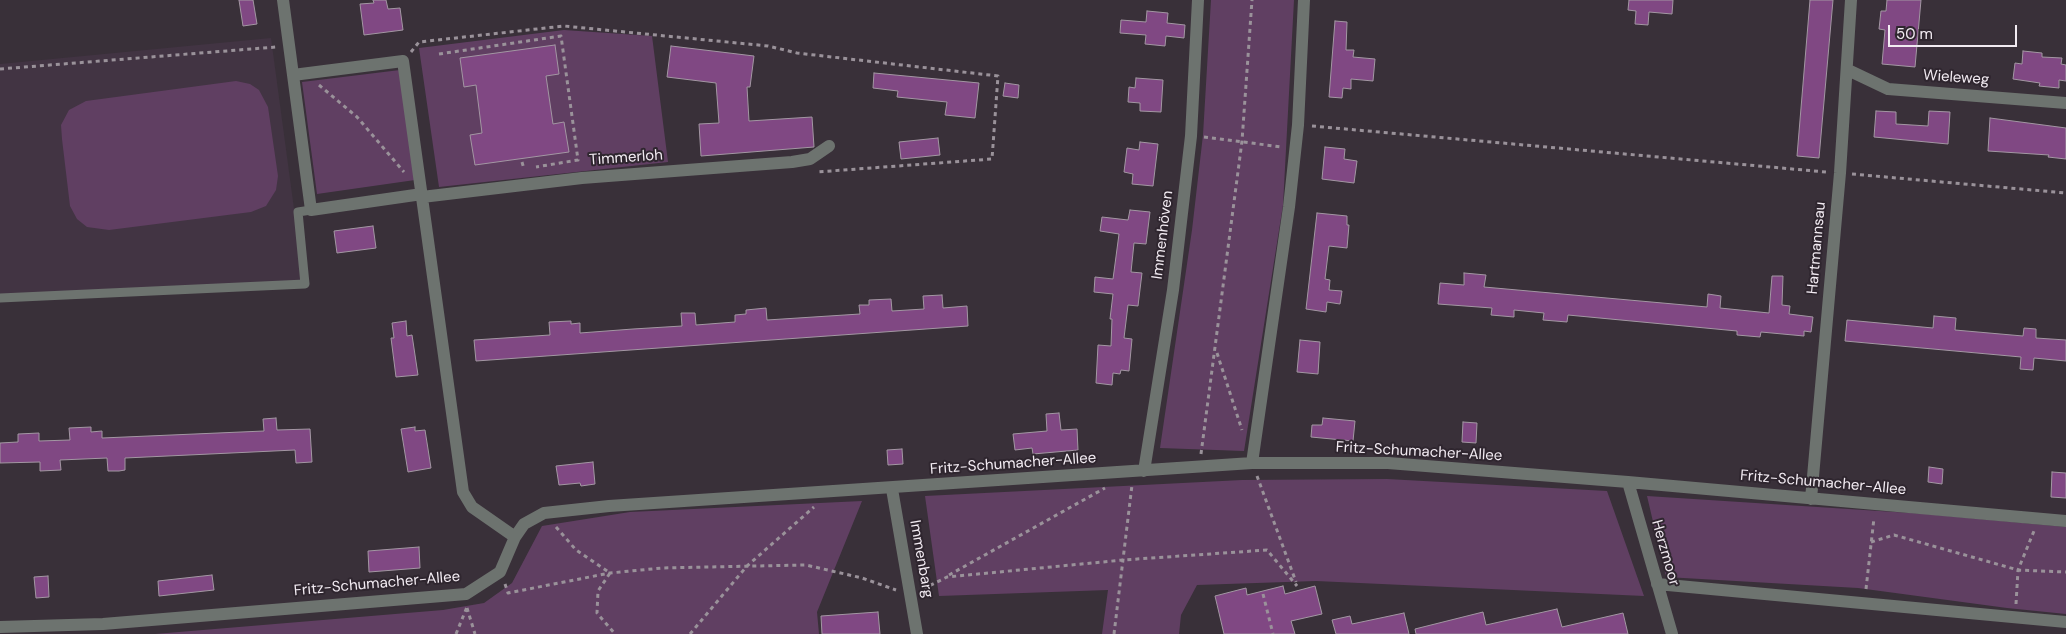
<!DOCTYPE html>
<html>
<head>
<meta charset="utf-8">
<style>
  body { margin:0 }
  #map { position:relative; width:2066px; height:634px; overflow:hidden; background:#393039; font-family:"DM Sans",sans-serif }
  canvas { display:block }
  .scale { position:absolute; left:1888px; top:25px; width:129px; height:22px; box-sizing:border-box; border:2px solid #f2ebf2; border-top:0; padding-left:6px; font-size:15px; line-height:18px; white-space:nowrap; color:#f2ebf2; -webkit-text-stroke:4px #2f262f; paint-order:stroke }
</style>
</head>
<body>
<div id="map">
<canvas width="2066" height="634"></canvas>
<div class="scale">50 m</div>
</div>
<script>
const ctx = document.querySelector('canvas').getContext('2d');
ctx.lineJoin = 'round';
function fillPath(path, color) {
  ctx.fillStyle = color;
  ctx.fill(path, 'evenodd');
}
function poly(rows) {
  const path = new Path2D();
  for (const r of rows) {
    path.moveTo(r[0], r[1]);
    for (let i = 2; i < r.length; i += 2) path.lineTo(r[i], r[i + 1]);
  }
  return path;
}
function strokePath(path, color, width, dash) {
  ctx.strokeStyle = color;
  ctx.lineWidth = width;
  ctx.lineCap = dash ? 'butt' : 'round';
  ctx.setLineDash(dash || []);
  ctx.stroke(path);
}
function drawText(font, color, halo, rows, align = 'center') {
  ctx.font = font + ' "DM Sans",sans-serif';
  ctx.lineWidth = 4;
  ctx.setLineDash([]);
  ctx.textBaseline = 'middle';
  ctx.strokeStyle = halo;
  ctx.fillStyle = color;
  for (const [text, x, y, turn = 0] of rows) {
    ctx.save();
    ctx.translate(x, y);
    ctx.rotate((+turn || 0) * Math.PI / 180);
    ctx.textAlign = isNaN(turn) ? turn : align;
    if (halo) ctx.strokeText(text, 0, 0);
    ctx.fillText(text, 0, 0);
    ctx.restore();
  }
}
fillPath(poly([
  [271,38,304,283,0,297,0,64]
]), '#423443');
fillPath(poly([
  [1211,0,1294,0,1283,205,1244,451,1160,448,1192,230,1203,135],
  [564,30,652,36,668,162,439,187,419,48],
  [400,70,415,180,317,194,302,82],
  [236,81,250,84,259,90,268,107,278,176,276,190,266,206,251,212,109,230,87,227,77,219,70,206,62,139,61,125,69,110,86,101],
  [1387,479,1607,491,1644,596,1316,581,1197,585,1181,615,1179,634,1102,634,1108,590,939,596,925,496,1242,480],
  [1647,496,1926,514,2066,527,2066,614,2007,608,1858,588,1666,577],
  [862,501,817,612,819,634,155,634,443,610,484,603,512,583,542,526,630,512]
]), '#603f62');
const building = poly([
  [239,0,253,0,257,24,243,26,239,0],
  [373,0,386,0,388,9,400,8,403,30,364,35,360,4,374,3,373,0],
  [1629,0,1673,0,1672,14,1649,12,1648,25,1635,24,1636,11,1628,10,1629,0],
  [1810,0,1833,0,1819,158,1797,156,1810,0],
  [1887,0,1921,0,1915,67,1882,64,1885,30,1879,29,1881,11,1886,11,1887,0],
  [1147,11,1168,13,1167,23,1185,25,1184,38,1166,36,1165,46,1145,44,1146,35,1120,33,1121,20,1146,22,1147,11],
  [1335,21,1347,22,1346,50,1354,50,1353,57,1375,59,1373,81,1351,79,1351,89,1343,88,1342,98,1329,97,1335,21],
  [555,45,559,74,546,76,553,124,564,122,569,152,475,165,470,135,482,133,476,85,464,87,460,58,555,45],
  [671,46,754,56,750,87,747,87,749,121,812,117,814,147,701,156,699,124,719,123,716,83,667,77,671,46],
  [2023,51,2042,53,2042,57,2062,58,2061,64,2066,65,2066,81,2059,80,2059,88,2039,86,2040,83,2013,79,2015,63,2022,64,2023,51],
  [874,73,979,83,975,118,945,115,947,102,897,97,898,91,873,88,874,73],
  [1136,78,1163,80,1161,112,1140,111,1140,103,1128,102,1129,87,1135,88,1136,78],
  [1005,83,1019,85,1018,98,1003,96,1005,83],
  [1876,111,1896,112,1896,124,1928,126,1929,111,1950,112,1948,144,1874,137,1876,111],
  [1990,118,2066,128,2066,159,2048,157,2049,155,1988,151,1990,118],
  [938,138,940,155,901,159,899,142,938,138],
  [1140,142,1158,144,1153,186,1132,184,1133,174,1124,172,1127,148,1139,150,1140,142],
  [1325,147,1345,149,1344,159,1357,161,1354,183,1322,179,1325,147],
  [1130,210,1150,212,1146,244,1134,243,1131,272,1142,273,1138,306,1128,305,1124,338,1132,339,1129,371,1121,370,1120,374,1113,373,1112,385,1096,383,1098,345,1111,346,1112,319,1110,319,1113,294,1094,292,1095,277,1113,279,1119,234,1100,231,1102,217,1128,220,1130,210],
  [1317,213,1347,216,1347,225,1349,225,1347,248,1329,246,1325,279,1330,280,1329,290,1342,291,1340,304,1327,302,1326,312,1306,309,1317,213],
  [373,226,376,248,337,253,334,231,373,226],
  [1464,273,1486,275,1484,287,1707,307,1708,294,1721,296,1720,308,1769,313,1772,276,1783,276,1782,305,1790,306,1789,314,1813,317,1811,332,1804,331,1804,336,1761,332,1760,337,1737,335,1737,331,1568,315,1567,322,1543,320,1544,313,1514,310,1514,317,1491,315,1492,308,1438,304,1440,283,1464,285,1464,273],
  [942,295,943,308,967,306,968,326,476,361,474,340,550,335,549,322,571,321,571,324,580,323,580,333,633,329,682,326,681,313,695,313,696,325,735,322,735,315,746,314,746,310,766,308,767,320,860,314,859,305,869,305,869,300,891,299,892,311,924,309,923,296,942,295],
  [1934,316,1956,318,1955,330,2023,336,2024,328,2036,329,2036,338,2066,340,2066,361,2034,358,2033,370,2020,369,2021,357,1845,341,1847,320,1933,328,1934,316],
  [406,321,407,336,412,335,418,375,396,377,391,338,394,338,392,323,406,321],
  [1300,340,1320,342,1318,374,1297,372,1300,340],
  [1059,413,1061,430,1077,429,1078,450,1033,454,1032,448,1015,450,1013,434,1047,431,1046,414,1059,413],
  [276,418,277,430,310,429,312,462,296,463,295,450,125,458,125,470,119,471,108,471,107,458,60,460,61,470,40,471,40,462,0,463,0,443,18,442,18,434,39,433,39,441,70,440,69,428,91,427,91,432,102,431,102,438,264,431,263,419,276,418],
  [1323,418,1355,421,1353,441,1311,437,1312,425,1322,425,1323,418],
  [1463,422,1477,423,1476,443,1462,442,1463,422],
  [415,427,415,431,425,430,431,468,408,472,401,429,415,427],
  [902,449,903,464,888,465,887,450,902,449],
  [593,462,595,484,581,486,580,483,559,485,556,466,593,462],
  [1929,467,1943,469,1942,484,1928,482,1929,467],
  [2052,472,2066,473,2066,498,2051,497,2052,472],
  [419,547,420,568,369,572,368,551,419,547],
  [212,575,214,590,159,596,158,581,212,575],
  [48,576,49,597,36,598,34,577,48,576],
  [1283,586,1285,594,1315,586,1322,614,1291,621,1295,634,1224,634,1215,596,1246,588,1247,595,1283,586],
  [1557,609,1562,627,1623,613,1628,634,1416,634,1415,629,1483,612,1486,625,1557,609],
  [878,612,880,634,822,634,821,616,878,612],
  [1404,613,1409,634,1336,634,1332,620,1350,616,1352,624,1404,613]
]);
fillPath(building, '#804883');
strokePath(building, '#a397a3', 1);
strokePath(poly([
  [411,52,419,42,564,26,768,46,797,53,998,76,992,159,817,172],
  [439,54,561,36,578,160,536,167],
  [0,69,276,47],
  [319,85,357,117,404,172],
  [1312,126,1826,172],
  [1204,137,1282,147],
  [522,162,524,169],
  [1852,174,2066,193],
  [1217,353,1242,430],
  [1201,454,1242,141,1252,0],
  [1257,476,1296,582],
  [556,527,576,550,610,573,598,591,597,613,615,634],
  [1871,542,1894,535,2018,570,2066,572],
  [949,575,1105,488],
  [505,584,508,593,610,573,662,568,806,565,862,578,896,590],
  [923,589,947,577,1123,560,1267,550,1297,586],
  [1866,589,1874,518],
  [1263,594,1273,634],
  [2016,604,2018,570,2034,531],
  [467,608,475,634],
  [456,634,467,607],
  [690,634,747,566,814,507],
  [1114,634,1132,485]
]), '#9a929a', 3, [4, 4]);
strokePath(poly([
  [0,298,305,284,298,212,311,210]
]), '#6d736f', 9);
strokePath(poly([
  [283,0,293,75,403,61,463,492,472,507,515,537],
  [1848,70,1888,89,2066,103],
  [293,75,311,210,422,194],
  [422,197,582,178,792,162,810,159,829,146],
  [1252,463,1289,207,1298,125,1304,0],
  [1144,471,1173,290,1191,136,1198,0],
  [1628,482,1672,634],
  [892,489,917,634],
  [1811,499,1840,173,1851,0],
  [1657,584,2066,622],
  [0,627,103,624,466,594,500,572,515,537,524,524,544,513,609,506,1252,463,1388,463,1628,482,2066,521]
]), '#6d736f', 12);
drawText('15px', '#f2ebf2', '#2f262f', [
  ["Wieleweg",1956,78,4],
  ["Timmerloh",626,158,-4],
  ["Immenhöven",1163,235,-83],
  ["Hartmannsau",1817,248,-85],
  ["Fritz-Schumacher-Allee",1419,452,3],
  ["Fritz-Schumacher-Allee",1013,464,-4],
  ["Fritz-Schumacher-Allee",1823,483,5],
  ["Herzmoor",1665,553,74],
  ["Immenbarg",921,559,80],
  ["Fritz-Schumacher-Allee",377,584,-5]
]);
</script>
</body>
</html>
